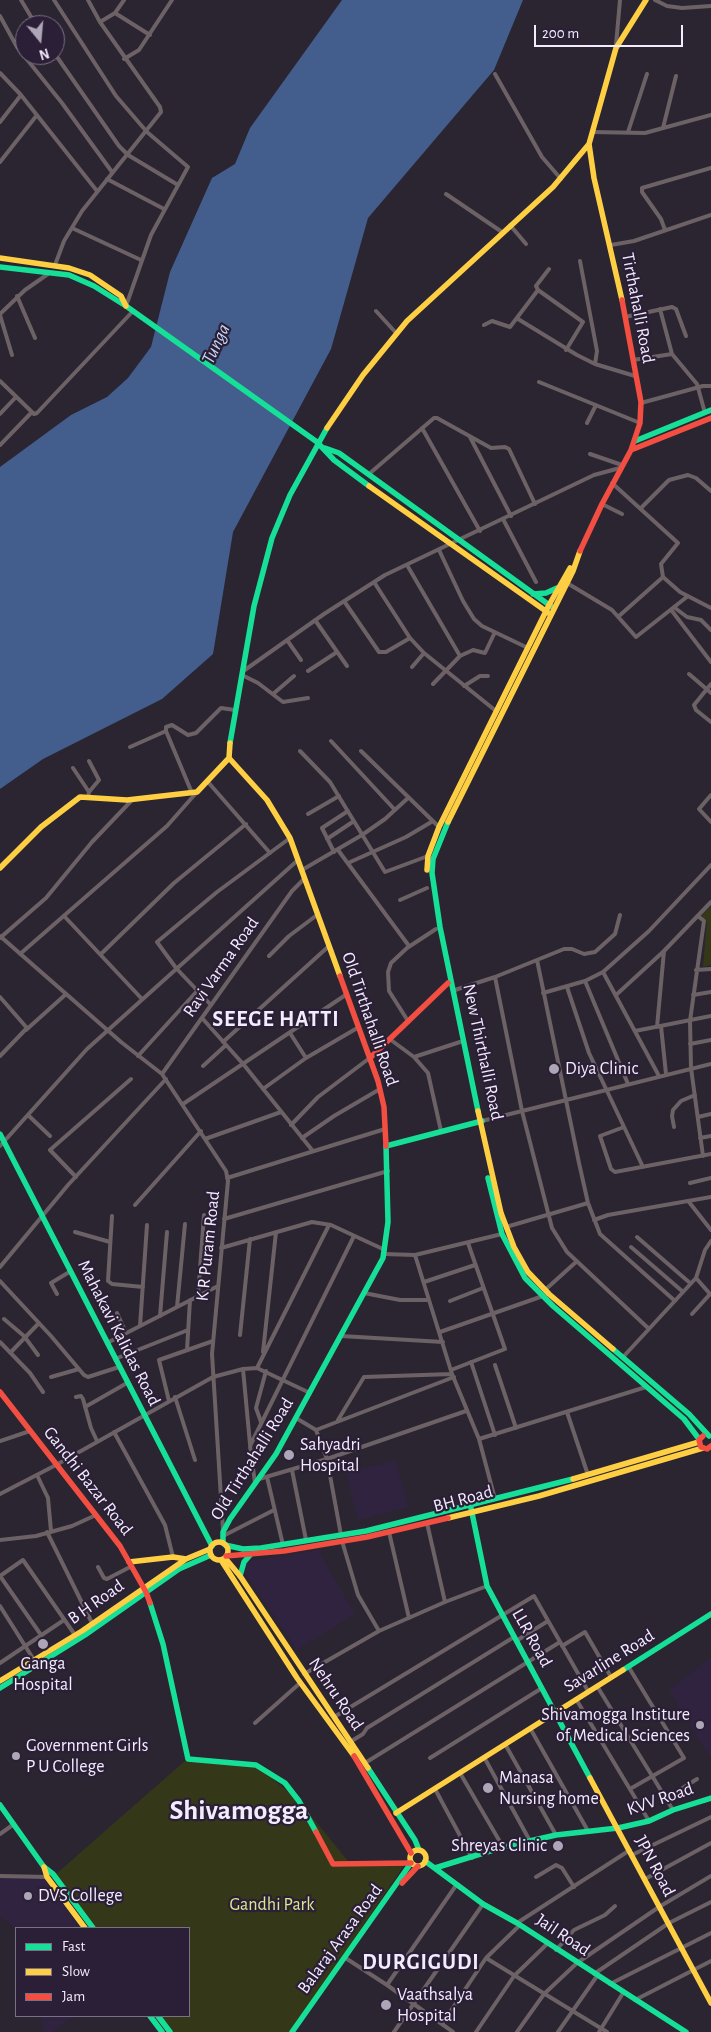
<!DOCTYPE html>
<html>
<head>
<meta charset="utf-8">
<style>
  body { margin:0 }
  #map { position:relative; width:711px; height:2032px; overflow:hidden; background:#2b2531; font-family:"Alegreya Sans",sans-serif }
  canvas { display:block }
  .legend { position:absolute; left:15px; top:1927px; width:175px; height:90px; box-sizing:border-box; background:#2b1f37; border:1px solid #7b7186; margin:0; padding:6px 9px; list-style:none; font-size:15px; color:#f3ecfd }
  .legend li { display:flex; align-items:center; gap:10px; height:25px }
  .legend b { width:25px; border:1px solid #7b7186 }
  .north { position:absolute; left:15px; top:15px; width:50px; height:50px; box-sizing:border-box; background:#2b1f37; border:1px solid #7b7186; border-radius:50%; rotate:163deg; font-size:14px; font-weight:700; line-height:20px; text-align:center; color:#f3ecfd }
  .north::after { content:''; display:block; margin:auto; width:18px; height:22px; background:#ada6b6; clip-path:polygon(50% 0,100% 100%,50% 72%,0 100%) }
  .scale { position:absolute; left:534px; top:25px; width:149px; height:22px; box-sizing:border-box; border:2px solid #f3ecfd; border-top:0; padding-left:6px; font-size:15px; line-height:18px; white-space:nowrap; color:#f3ecfd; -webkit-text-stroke:4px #2b1f37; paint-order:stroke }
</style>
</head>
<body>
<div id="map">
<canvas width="711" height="2032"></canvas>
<ul class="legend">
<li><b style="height:6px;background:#16e098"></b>Fast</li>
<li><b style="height:6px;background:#ffcf43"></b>Slow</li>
<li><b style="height:6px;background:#f24e42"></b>Jam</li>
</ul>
<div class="north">N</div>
<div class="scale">200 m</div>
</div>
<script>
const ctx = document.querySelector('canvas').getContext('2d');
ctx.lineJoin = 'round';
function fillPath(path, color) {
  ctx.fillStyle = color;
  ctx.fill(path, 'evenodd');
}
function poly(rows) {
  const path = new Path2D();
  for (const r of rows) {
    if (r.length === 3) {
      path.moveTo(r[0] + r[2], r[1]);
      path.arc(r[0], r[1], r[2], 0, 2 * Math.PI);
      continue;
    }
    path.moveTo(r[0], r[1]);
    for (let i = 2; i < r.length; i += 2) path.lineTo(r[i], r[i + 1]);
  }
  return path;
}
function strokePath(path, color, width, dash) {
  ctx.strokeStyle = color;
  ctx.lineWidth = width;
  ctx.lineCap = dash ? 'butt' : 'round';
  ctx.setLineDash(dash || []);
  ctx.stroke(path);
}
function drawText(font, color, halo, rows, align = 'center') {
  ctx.font = font + ' "Alegreya Sans",sans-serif';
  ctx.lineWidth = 4.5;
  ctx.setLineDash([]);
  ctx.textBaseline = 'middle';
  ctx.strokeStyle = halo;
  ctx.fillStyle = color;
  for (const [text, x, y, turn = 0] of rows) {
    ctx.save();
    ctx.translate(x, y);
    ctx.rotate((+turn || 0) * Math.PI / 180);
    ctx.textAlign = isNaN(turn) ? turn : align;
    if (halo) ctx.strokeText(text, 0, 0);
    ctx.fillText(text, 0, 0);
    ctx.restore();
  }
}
fillPath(poly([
  [396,1461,408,1507,358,1520,346,1472],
  [318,1550,355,1614,297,1650,243,1570,248,1561],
  [711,1657,711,1759,669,1690],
  [0,1876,43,1877,80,1928,16,1930,0,1915],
  [41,2016,74,2016,53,2032,43,2032]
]), '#30233f');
fillPath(poly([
  [711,906,711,965,703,967,707,922,701,916],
  [186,1760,256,1765,299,1801,348,1861,405,1864,291,2032,169,2032,157,2016,189,2016,189,1928,94,1928,55,1875]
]), '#343819');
fillPath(poly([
  [342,0,523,0,494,70,368,218,331,349,233,532,213,654,162,699,43,759,0,789,0,467,71,415,107,397,128,378,151,347,170,272,212,178,235,164,250,128]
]), '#435e8d');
strokePath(poly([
  [21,0,36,25],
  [54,0,116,96,147,132,188,167,151,235,126,306],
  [655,0,667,6,682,8,711,6],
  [115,13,150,35],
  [0,16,17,47,62,103,112,172],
  [100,22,115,13,124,0],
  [616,45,620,0],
  [55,54,119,146,128,155,178,185],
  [124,59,139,50,172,0],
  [0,73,21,95,97,191],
  [495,74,542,157,561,179],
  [0,122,21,95],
  [663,128,676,76],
  [592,132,645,133,711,115],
  [628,132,647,74],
  [0,162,37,115],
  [107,179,164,209],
  [446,194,502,232],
  [510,225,526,244],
  [72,228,141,260],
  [665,230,661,219,642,192,642,188,711,168],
  [611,245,634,241,711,215],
  [580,261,597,351,595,364],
  [55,265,64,241,82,211,161,112,160,107,100,22,88,0],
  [538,290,583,322,566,350],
  [17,296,35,338],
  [660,309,672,354,697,384,705,413],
  [376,311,397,334],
  [0,314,25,290,48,274],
  [0,315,12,355],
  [625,317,672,307,676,309,686,336],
  [518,319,577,355,595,364,635,376],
  [484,325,492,321,510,327,538,290,536,286,549,269],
  [633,360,672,354],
  [0,381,34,414,37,413,133,311],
  [539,382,640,423],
  [641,403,703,386,711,386],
  [0,414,16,397],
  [587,423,596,405],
  [422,428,480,531],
  [470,437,511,516],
  [0,445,32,412],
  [590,454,622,465],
  [369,474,434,418,437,418,491,448,505,447,509,449,535,504],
  [612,483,678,543,661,564,663,577,680,592,711,608],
  [602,504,622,514],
  [641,508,669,480,688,475,696,478,711,491],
  [503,519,536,582],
  [439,550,463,601,474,619,482,626,528,648],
  [407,565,460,656],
  [374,582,410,638,424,653,496,711],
  [567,583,612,610,636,637,688,596],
  [344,601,379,652,386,652,410,638],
  [675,608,687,617,701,620,711,630],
  [672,611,711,662],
  [619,616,663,577],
  [315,620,347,666],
  [287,640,301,660],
  [412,667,424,653],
  [308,671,337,652],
  [242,672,324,614,385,575,594,475,620,468],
  [689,674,711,693],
  [242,675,258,683,283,702,308,698],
  [433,684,460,656,473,650,485,653,495,632],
  [711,684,694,705,696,710,711,722],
  [464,686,480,676,488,676],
  [273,694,294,676],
  [166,731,192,793],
  [331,741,395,810],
  [130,747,166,731,166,727,172,725,188,735,196,733,221,708,235,710],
  [300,751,330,782,385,872,428,856],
  [361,751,439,827],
  [73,768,89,792],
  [208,782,270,853],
  [711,795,699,809,711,822],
  [88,797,89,792,99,780,89,761],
  [308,814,339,796],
  [327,839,354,821],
  [338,850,409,946],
  [334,852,322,828,348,811],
  [348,863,406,837,433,821],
  [302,870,362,835,385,819,408,798],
  [400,900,427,888],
  [698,916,704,921,690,1021,691,1068,703,1156],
  [65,917,142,999],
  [0,936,121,1042,162,1074,226,1171,228,1181,212,1354,223,1530],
  [0,938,46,898,92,842,133,799],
  [20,954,167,826,197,792],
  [101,954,174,883,246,824],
  [269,956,289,936,317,915],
  [537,960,579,1163,588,1203,600,1234,675,1301],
  [696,970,711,969],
  [603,972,659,1076],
  [495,977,522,1111,552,1228,567,1252,648,1328],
  [585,981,603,972,649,931,711,865],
  [567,987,589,1053,643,1167],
  [455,990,495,977,564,949,572,949,584,954,595,952,615,934,620,915],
  [543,993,585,981,628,1084],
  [616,995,664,951,711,902],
  [693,995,711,992],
  [0,997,27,1028,0,1056],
  [211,1005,176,968,157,942,217,892,290,838],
  [202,1018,244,1065,312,1150],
  [408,1021,389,991,388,972,391,963,407,948,436,929],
  [661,1026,666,1074],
  [657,1027,664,951],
  [26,1030,65,995],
  [635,1031,711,1016],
  [290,1033,306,1058],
  [391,1040,414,1057,428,1073,441,1131],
  [223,1042,329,946],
  [690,1044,711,1040],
  [138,1056,198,990],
  [414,1057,460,1042],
  [203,1066,226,1045],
  [162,1074,292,891,305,878],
  [263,1089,306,1058,359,1027],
  [183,1104,347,994],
  [28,1115,50,1136],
  [698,1117,711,1114],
  [482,1121,711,1064],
  [291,1125,318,1097,371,1057],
  [624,1127,600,1136,611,1169,615,1172,711,1154],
  [674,1127,672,1116,673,1110,681,1101,695,1095],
  [302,1138,334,1116,380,1089],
  [700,1138,711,1136],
  [205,1139,281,1112],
  [0,1146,87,1049,298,860],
  [76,1177,50,1150,131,1079],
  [227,1178,385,1129],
  [690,1183,711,1178],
  [689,1202,711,1230],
  [135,1205,201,1131],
  [112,1216,108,1281,112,1284,143,1287],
  [224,1219,388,1171],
  [594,1220,608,1215,711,1197],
  [506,1227,588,1203],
  [75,1232,110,1242],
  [637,1237,690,1283],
  [631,1247,682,1291],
  [221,1248,312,1222,331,1225,385,1250],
  [384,1254,415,1255,502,1234],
  [415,1255,452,1374,479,1439,495,1499],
  [0,1267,68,1185,166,1079],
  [0,1281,51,1336,84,1375,88,1377,119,1367],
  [424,1282,475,1265],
  [545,1290,576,1262],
  [364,1293,400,1300,429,1300],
  [57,1294,51,1283,71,1271],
  [198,1296,204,1215],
  [450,1301,483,1288],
  [177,1307,185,1224],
  [117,1313,126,1333],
  [692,1314,710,1294,696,1278],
  [160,1316,167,1232],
  [4,1319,24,1336,38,1355],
  [140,1326,147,1225],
  [440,1332,543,1296],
  [240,1335,250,1239],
  [341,1336,443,1342],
  [0,1342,30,1373,43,1392],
  [107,1343,218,1286],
  [187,1350,190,1300],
  [11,1352,39,1323],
  [263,1352,276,1232],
  [624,1356,696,1278,705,1250,711,1241],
  [115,1359,188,1330],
  [471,1362,495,1435],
  [495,1365,516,1428],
  [257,1368,329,1225],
  [243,1369,250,1444],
  [451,1370,505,1349,468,1243],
  [51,1377,79,1369],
  [76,1397,81,1396,83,1399,91,1428,97,1441],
  [175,1397,195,1460],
  [169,1401,159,1360,213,1341],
  [85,1407,127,1383],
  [567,1412,588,1475],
  [296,1418,316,1430,327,1459,341,1535],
  [338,1420,364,1377,452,1374],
  [261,1422,256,1408,266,1371],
  [316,1430,454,1377],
  [114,1432,165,1525,173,1557],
  [479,1439,646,1387],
  [0,1441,30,1431],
  [292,1470,306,1540],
  [37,1475,48,1498,51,1531],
  [267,1477,283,1545],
  [259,1479,327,1459,466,1411],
  [255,1483,250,1446,354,1236],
  [0,1494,56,1465,213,1377,243,1369,257,1368,310,1393],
  [427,1523,445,1602],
  [47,1532,92,1623],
  [389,1532,409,1618],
  [223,1536,274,1510],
  [0,1540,36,1536,72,1526,96,1515],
  [342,1541,358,1595,379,1631],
  [98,1567,104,1578,107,1579,132,1566],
  [0,1576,23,1560,75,1635],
  [0,1576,41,1635],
  [0,1606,34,1660],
  [516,1641,548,1621],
  [562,1646,585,1632,611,1677],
  [0,1663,64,1620],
  [628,1666,684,1758,630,1789],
  [304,1674,379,1631,445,1602,487,1586],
  [597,1686,673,1810],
  [576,1699,649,1821],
  [334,1717,534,1596,588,1691],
  [255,1723,300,1683],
  [530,1728,588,1831],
  [350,1742,363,1734,367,1728,514,1637],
  [505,1744,556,1835],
  [484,1757,530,1841],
  [430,1758,542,1688],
  [365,1763,560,1642],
  [460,1773,503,1847],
  [435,1789,472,1858],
  [667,1798,697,1779],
  [0,1834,14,1824],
  [632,1855,711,1817],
  [0,1876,48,1877],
  [536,1877,556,1865,562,1868,574,1887],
  [645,1879,711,1843],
  [517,1923,630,1850],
  [556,1950,574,1930,605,1915,615,1906],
  [486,1958,607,2032],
  [347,1959,387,1985,453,2032],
  [594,1974,669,1923,711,1902],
  [610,1984,711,1933],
  [387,1985,457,1884],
  [635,2000,711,1961],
  [442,2024,486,1958,520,1925],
  [394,2032,483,1904],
  [476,2032,514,1976,547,1944],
  [517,2032,544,1994,577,1963,659,1907,711,1876],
  [558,2032,597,1976],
  [599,2032,623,1993]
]), '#6c6265', 4);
strokePath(poly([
  [0,267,69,275,94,286,126,306,317,442,334,460,369,486],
  [635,441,711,410],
  [325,448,339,453,552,607],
  [533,594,546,593,557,588],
  [230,743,254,606,272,538,290,495,327,428],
  [448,822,433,859,432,873,440,927,478,1111],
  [0,1134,212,1546],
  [386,1146,482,1121],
  [488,1178,502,1234,525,1278,553,1306,684,1419,699,1439],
  [613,1349,689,1414,709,1436],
  [471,1508,487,1586,590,1778],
  [223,1543,223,1532,230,1519,276,1454,383,1258,388,1222,386,1146],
  [225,1545,243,1549,261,1548,366,1531,573,1479],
  [240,1576,244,1562,250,1555],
  [150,1603,163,1644,188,1759,256,1765,285,1783,299,1801,316,1832],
  [623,1670,711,1614],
  [0,1688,85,1635,179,1569,211,1555],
  [368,1768,415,1840,419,1850],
  [0,1805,44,1867,53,1874,93,1928],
  [425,1861,483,1904,517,1923,686,2032],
  [435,1868,503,1847,556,1835,618,1828,649,1821,673,1810,711,1798],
  [150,2016,162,2032],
  [158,2016,170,2032],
  [292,2032,411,1863]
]), '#16e098', 5.5);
strokePath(poly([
  [0,258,69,268,90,275,121,296,126,306],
  [622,300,594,178,589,144,616,48,646,0],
  [327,428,363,375,407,321,553,187,589,144],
  [369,486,550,614],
  [229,758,267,800,290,838,340,976],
  [448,822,573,571,580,551],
  [0,868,41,827,80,797,127,800,197,792,229,758,230,743],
  [427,870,428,856,439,827,549,605,570,568],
  [478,1111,501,1213,514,1247,528,1272,549,1294,613,1349],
  [573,1479,699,1442],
  [448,1518,539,1496,703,1448],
  [219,1551,9],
  [225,1558,240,1576,368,1768],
  [221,1560,297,1678,354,1756],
  [129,1562,173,1557,186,1559],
  [0,1681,82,1631,186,1559,210,1549],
  [590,1778,711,2003],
  [396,1813,623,1670],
  [418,1858,8],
  [44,1867,47,1877,85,1928]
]), '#ffcf43', 5.5);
strokePath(poly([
  [631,450,711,418],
  [580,551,602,504,631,450,640,423,641,402,622,300],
  [340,976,378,1081,384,1107,386,1146],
  [371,1057,448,983],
  [0,1392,120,1546,146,1592,150,1603],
  [703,1436,699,1440,701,1447,707,1449,711,1446],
  [226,1556,284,1551,367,1537,448,1518],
  [354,1756,411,1853],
  [316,1832,333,1864,411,1863],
  [402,1883,418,1866]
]), '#f24e42', 5.5);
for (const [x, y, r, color] of [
  [554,1069,6,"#ada6b6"],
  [289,1455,6,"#ada6b6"],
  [43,1644,6,"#ada6b6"],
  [700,1725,5,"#ada6b6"],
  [16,1756,5,"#ada6b6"],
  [488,1788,6,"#ada6b6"],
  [558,1846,6,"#ada6b6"],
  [28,1896,5,"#ada6b6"],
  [386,2005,6,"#ada6b6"]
]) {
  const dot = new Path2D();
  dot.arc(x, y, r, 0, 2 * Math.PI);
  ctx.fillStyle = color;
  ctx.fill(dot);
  strokePath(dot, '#2b1f37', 2);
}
drawText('18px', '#f3ecfd', '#2b1f37', [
  ["Tirthahalli Road",638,308,79],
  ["Ravi Varma Road",221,967,-55],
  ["Old Tirthahalli Road",370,1019,71],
  ["New Thirthalli Road",483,1052,78],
  ["K R Puram Road",208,1246,-84],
  ["Mahakavi Kalidas Road",119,1333,63],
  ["Old Tirthahalli Road",252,1459,-58],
  ["Gandhi Bazar Road",88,1481,52],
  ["BH Road",463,1499,-15],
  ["B H Road",96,1602,-35],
  ["LLR Road",532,1638,61],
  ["Savarline Road",609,1661,-32],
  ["Nehru Road",336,1694,56],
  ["KVV Road",660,1799,-19],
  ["JPN Road",655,1866,62],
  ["Jail Road",563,1935,34],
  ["Balaraj Arasa Road",340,1939,-54]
]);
drawText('18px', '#f3ecfd', '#2b1f37', [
  ["Diya Clinic",565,1069],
  ["Sahyadri",300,1445],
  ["Hospital",300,1466],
  ["Ganga",43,1664,"center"],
  ["Hospital",43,1685,"center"],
  ["Shivamogga Institure",690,1715,"right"],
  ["of Medical Sciences",690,1736,"right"],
  ["Government Girls",26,1746],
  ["P U College",26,1767],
  ["Manasa",499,1778],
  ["Nursing home",499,1799],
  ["Shreyas Clinic",547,1846,"right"],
  ["DVS College",38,1896],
  ["Vaathsalya",397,1995],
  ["Hospital",397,2016]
], 'left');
drawText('18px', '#d9e88b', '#2b1f37', [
  ["Gandhi Park",272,1905]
]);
drawText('italic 19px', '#c5d9f7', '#2b1f37', [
  ["Tunga",216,344,-65]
]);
ctx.letterSpacing = '1px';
drawText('bold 22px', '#f3ecfd', '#2b1f37', [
  ["SEEGE HATTI",276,1019],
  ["DURGIGUDI",421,1962]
]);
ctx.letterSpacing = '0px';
drawText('bold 28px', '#f3ecfd', '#2b1f37', [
  ["Shivamogga",239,1811]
]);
</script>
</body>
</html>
